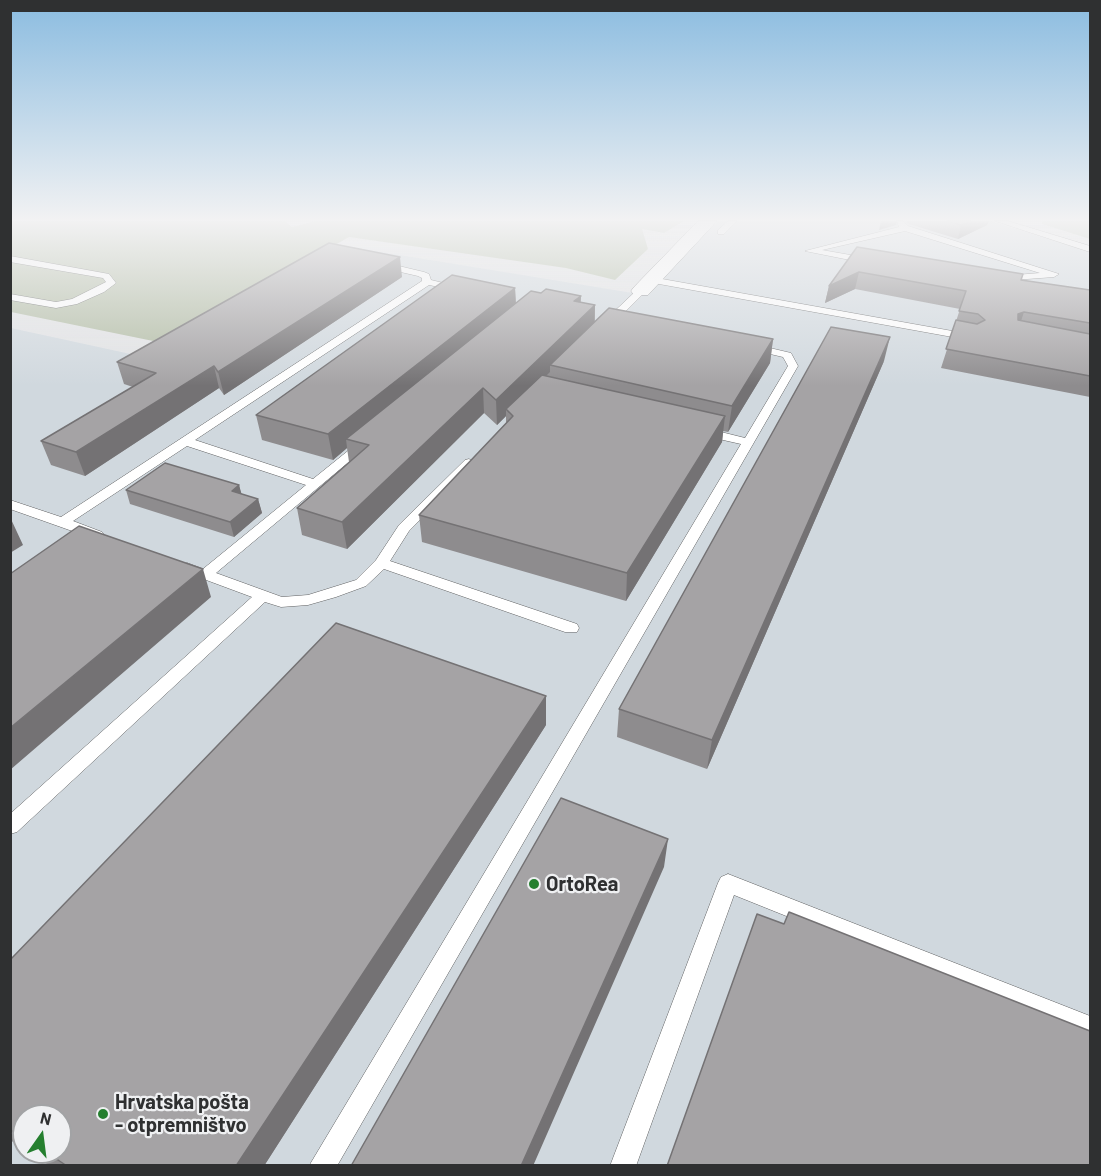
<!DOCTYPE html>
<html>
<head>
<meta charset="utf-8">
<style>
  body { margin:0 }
  #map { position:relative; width:1101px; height:1176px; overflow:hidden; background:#e2e3e5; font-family:Barlow,sans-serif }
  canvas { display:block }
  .frame { position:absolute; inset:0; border:12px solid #2f3031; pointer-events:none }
  .north { position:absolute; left:12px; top:1104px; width:60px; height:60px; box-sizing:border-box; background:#eff0f2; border:2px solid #a2a3a5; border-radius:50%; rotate:14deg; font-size:16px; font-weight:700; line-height:24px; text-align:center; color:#2f3031 }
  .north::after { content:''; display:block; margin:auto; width:21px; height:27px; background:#257f2f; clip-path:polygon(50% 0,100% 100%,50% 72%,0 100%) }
</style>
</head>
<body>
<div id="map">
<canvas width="1101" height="1176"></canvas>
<div class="frame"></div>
<div class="north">N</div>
</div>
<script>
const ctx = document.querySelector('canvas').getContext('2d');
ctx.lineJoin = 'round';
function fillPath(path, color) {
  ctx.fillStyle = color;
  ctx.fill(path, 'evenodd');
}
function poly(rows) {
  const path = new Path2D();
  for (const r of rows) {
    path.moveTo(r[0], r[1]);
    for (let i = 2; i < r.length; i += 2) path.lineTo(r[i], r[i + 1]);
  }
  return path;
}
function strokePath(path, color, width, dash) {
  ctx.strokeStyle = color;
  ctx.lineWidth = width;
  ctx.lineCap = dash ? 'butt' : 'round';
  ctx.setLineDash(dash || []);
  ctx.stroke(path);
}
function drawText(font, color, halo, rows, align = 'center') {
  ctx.font = font + ' Barlow,sans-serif';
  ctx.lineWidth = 4.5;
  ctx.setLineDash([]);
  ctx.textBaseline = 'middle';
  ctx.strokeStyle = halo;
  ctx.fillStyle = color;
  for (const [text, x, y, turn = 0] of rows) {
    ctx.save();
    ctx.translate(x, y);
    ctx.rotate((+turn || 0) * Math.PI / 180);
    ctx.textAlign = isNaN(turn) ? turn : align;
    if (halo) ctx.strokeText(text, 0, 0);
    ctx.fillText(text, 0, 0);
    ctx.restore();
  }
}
fillPath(poly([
  [718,221,991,221,1090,252,1090,1165,11,1166,11,328,149,358,337,253,357,248,645,295],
  [24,1116,60,1116,60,1152,24,1152]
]), '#d0d8de');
fillPath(poly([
  [11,221,285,221,292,227,315,221,684,221,664,233,642,229,648,249,615,280,566,268,349,237,163,343,11,312],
  [1042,221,1090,221,1090,239,1042,224]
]), '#b3bda6');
const lane = poly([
  [728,221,737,221,724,234,718,234,718,230,728,221],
  [897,221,903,221,908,226,1059,274,1054,277,1000,281,1000,277,1003,276,1040,273,905,231,822,250,873,259,873,263,870,264,805,251,899,227,897,221],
  [995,221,1008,221,1090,246,1090,252,995,221],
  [10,256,109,274,116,283,104,292,77,304,56,308,10,300,10,294,56,302,72,299,106,282,103,278,10,262,10,256],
  [382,262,424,272,429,274,431,280,464,288,459,291,429,285,195,440,313,479,359,442,367,442,369,445,216,573,282,597,308,595,356,580,376,560,399,525,465,460,469,459,475,463,473,466,409,531,390,561,577,624,579,628,577,632,565,632,384,569,366,586,336,597,308,605,281,607,265,602,17,832,10,834,10,814,252,597,182,571,180,568,182,565,187,563,203,569,306,485,187,446,73,521,102,532,104,535,102,538,92,538,10,509,10,500,61,517,422,281,422,278,418,276,379,267,377,265,382,262],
  [651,277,969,334,974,337,969,340,648,282,646,280,651,277],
  [638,289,646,291,611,326,603,326,603,322,638,289],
  [753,344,791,353,798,366,337,1166,309,1166,741,444,701,435,699,432,705,428,745,438,788,366,783,357,749,349,748,347,753,344],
  [728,874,1090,1016,1090,1038,734,895,636,1166,610,1166,718,883,721,877,728,874]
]);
const street = poly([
  [698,221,717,221,648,295,634,295,631,291,634,287,698,221]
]);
strokePath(lane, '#626364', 1);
strokePath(street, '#626364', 1);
fillPath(lane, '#fff');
fillPath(street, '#fff');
fillPath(poly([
  [906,221,989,221,987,225,958,239,909,224],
  [857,247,1021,280,1090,290,1090,397,941,368,960,309,855,289,825,303,829,286],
  [402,277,224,395,219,388,85,476,51,465,41,441,133,387,124,384,117,362],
  [515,288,516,303,541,293,581,296,580,302,595,305,595,322,773,339,770,363,728,432,723,431,722,442,626,601,422,542,419,515,506,423,506,416,497,425,484,413,347,549,302,535,297,508,349,462,347,448,333,460,262,440,256,415],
  [884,361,707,769,617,737,619,709],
  [239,485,241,494,258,499,262,513,234,537,130,504,126,490],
  [546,725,264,1166,50,1166,29,1152,60,1152,24,1116,24,1149,10,1140,10,960]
]), '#8e8c8e');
fillPath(poly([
  [881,221,897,221,896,225,879,230],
  [970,221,989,221,987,225,958,239,961,225],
  [400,257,402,277,224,395,218,372],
  [859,272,855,289,825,303,829,286],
  [515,288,516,310,346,439,347,448,333,460,328,434],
  [581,296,580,318,574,301],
  [595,305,594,328,550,365,550,372,509,413,506,409,506,416,497,425,496,400],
  [1024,312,1018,330,1018,314],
  [890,337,884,361,707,769,712,740],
  [773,339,770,363,728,432,732,406],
  [214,366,219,388,85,476,76,452],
  [483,388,484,413,347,549,342,522],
  [725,416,722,442,626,601,627,573],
  [239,485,243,499,232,491],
  [258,499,262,513,234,537,230,522],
  [10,517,23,545,10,553],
  [203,569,211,597,10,770,10,728],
  [546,696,546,725,264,1166,236,1166],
  [668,839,664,867,533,1166,521,1166]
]), '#747274');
const building = poly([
  [948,221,970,221,961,225,948,221],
  [329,243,400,257,218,372,214,366,76,452,41,441,156,373,117,362,329,243],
  [857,247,1023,274,1021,280,1090,290,1090,323,1024,312,1018,314,1018,320,1090,334,1090,376,946,349,956,320,977,324,985,320,978,314,959,311,966,291,859,272,829,286,857,247],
  [452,275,515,288,328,434,256,415,452,275],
  [546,289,581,296,574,301,595,305,496,400,483,388,342,522,297,508,369,445,346,439,531,291,541,293,546,289],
  [609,308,773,339,732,406,550,365,609,308],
  [831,327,890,337,712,740,619,709,831,327],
  [542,375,725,416,627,573,419,515,513,416,506,409,542,375],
  [165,463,239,485,232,491,258,499,230,522,126,490,165,463],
  [79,526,203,569,10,728,10,574,79,526],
  [336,623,546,696,236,1166,67,1166,46,1152,60,1152,60,1116,24,1116,24,1138,10,1130,10,960,336,623],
  [561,798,668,839,521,1166,351,1166,561,798],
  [789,912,1090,1031,1090,1166,667,1166,757,914,784,924,789,912]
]);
fillPath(building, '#a5a3a5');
strokePath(building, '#747274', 1.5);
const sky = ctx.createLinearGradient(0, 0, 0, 386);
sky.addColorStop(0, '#8bbce0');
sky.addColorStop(0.57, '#f2f2f3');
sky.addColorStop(1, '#f2f2f300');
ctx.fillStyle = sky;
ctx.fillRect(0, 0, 1101, 386);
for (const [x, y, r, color] of [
  [534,884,6,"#257f2f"],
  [103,1114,6,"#257f2f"]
]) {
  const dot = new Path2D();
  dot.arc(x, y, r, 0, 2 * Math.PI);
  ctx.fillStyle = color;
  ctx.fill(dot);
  strokePath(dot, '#eff0f2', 2);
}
drawText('bold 20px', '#2f3031', '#eff0f2', [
  ["OrtoRea",546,884],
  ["Hrvatska pošta",115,1102],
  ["- otpremništvo",115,1125]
], 'left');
</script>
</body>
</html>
